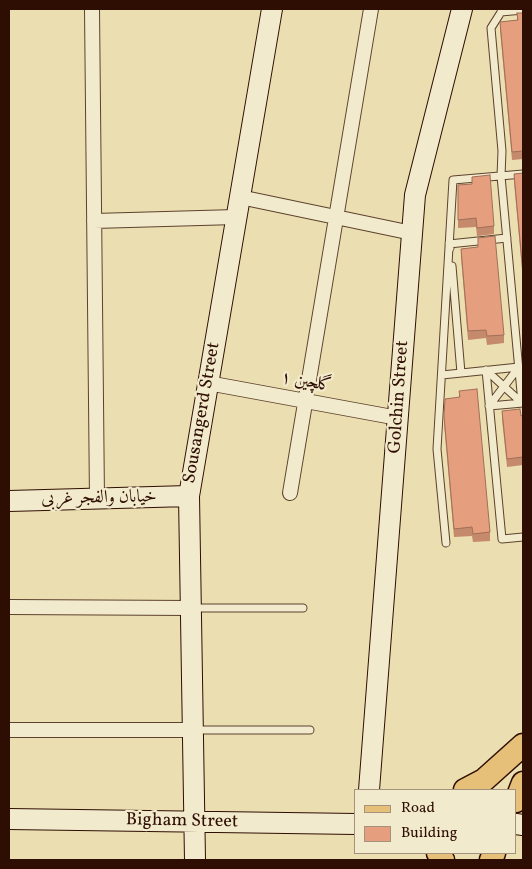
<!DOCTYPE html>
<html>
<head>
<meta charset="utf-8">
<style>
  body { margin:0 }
  #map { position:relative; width:532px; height:869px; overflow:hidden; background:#ebdeb0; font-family:Vollkorn,serif }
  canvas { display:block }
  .frame { position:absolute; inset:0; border:10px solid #2e0e03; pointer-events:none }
  .legend { position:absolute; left:354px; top:789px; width:162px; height:65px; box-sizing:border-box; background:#f2eacc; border:1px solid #a4927c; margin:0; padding:6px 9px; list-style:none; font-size:15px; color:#2e0e03 }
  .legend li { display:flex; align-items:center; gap:10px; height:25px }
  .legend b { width:25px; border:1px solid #a4927c }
</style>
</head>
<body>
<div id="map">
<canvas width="532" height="869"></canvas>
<div class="frame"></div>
<ul class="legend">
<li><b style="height:6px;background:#e6bf78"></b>Road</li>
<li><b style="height:14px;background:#e59f7e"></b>Building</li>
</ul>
</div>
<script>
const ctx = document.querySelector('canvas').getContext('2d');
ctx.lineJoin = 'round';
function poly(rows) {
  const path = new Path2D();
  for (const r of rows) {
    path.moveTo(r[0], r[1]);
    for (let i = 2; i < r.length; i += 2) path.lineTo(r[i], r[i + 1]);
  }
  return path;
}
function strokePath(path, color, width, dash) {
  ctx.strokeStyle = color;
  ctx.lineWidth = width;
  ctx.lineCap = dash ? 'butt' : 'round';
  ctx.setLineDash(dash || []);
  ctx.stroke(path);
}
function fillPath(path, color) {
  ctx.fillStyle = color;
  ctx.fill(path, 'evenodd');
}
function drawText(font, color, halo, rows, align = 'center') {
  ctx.font = font + ' Vollkorn,Amiri,serif';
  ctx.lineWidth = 4.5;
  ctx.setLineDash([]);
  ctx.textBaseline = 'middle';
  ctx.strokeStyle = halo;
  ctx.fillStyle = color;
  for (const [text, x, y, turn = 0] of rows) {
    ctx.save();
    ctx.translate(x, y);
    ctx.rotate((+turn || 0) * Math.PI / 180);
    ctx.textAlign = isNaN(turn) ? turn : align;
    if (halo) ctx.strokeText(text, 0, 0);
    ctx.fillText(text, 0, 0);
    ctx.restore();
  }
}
const lane = poly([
  [503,9,491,28,502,151,501,176,522,403],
  [501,12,523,10],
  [450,248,449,244,507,238],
  [452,266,461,373],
  [486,370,502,539,523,537],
  [486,370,522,403],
  [442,375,519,367],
  [489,406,519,367],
  [489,406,523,403],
  [446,543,437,449,453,180,523,174],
  [191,608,303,608],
  [194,730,310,730]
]);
const street = poly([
  [92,9,97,499],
  [240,197,412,233],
  [94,221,236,217],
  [208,383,398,418],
  [290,493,371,9],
  [9,607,191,608],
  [9,730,193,730]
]);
const secondary = poly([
  [9,501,189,496],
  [369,790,415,195,462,9],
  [9,819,356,824],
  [516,824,523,825],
  [195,860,189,496,272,9]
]);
const primary = poly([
  [465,790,484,780,523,745],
  [516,801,523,783],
  [438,853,443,860],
  [491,860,494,853]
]);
strokePath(lane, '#5d422e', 9);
strokePath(street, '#5d422e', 16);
strokePath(secondary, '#2e0e03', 22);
strokePath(primary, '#2e0e03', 25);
strokePath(lane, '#f2eacc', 7);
strokePath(street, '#f2eacc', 14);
strokePath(secondary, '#f2eacc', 20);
strokePath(primary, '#e6bf78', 22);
fillPath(poly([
  [517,13,523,13,523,159,512,160,500,30,500,22,517,20],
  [523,173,523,281,514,182,514,174],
  [472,177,494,226,494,234,477,236,476,227,458,228,458,185,472,184],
  [478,238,504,335,504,343,487,345,486,338,468,340,461,257,461,249,478,247],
  [459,391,490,532,490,541,473,542,472,536,454,537,444,424,444,416,459,397],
  [502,411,521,416,523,415,523,465,507,467,502,419]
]), '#c5896c');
const building = poly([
  [517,13,523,13,523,151,512,152,500,22,518,20,517,13],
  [523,173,523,273,514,174,523,173],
  [490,175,494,226,477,228,476,218,458,220,458,185,472,184,472,177,490,175],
  [495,236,504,335,487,336,486,330,468,331,461,249,478,247,478,238,495,236],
  [477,389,490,532,473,534,472,527,454,529,444,416,445,399,460,397,459,391,477,389],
  [520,409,521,416,523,415,523,457,507,459,502,411,520,409]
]);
fillPath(building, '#e59f7e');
strokePath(building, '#a06f58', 1);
drawText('18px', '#2e0e03', '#f2eacc', [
  ["گلچین ۱",306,383,10],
  ["Golchin Street",400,397,-86],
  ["Sousangerd Street",203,413,-80],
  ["خیابان والفجر غربی",99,499,-1],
  ["Bigham Street",182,822,1]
]);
</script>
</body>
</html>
